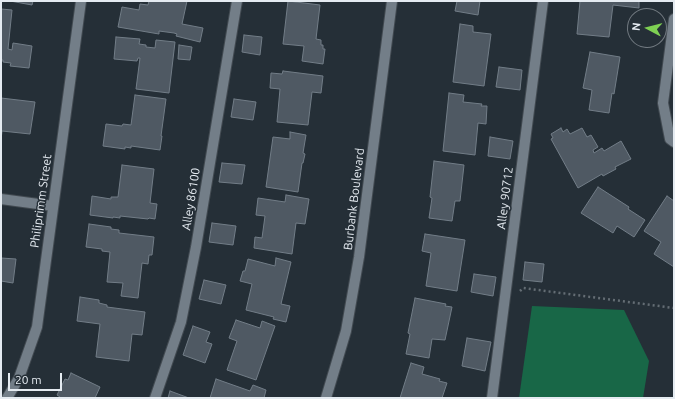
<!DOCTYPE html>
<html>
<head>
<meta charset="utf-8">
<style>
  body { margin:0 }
  #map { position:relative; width:675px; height:399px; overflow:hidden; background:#252f37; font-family:Ubuntu,sans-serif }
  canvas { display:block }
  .frame { position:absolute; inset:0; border:2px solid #e5ebf1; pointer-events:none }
  .north { position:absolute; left:627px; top:8px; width:40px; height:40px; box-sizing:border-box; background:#252f37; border:1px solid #727a81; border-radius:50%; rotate:277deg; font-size:11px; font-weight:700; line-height:16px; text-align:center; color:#e5ebf1 }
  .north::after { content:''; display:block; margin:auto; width:14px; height:18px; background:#7ed053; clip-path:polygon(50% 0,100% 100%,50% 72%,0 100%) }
  .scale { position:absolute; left:8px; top:373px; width:54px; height:18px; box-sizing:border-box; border:2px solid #e5ebf1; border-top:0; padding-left:5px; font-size:12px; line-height:14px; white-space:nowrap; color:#e5ebf1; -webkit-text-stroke:3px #252f37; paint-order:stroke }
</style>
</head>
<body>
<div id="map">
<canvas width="675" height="399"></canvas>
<div class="frame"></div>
<div class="north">N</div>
<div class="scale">20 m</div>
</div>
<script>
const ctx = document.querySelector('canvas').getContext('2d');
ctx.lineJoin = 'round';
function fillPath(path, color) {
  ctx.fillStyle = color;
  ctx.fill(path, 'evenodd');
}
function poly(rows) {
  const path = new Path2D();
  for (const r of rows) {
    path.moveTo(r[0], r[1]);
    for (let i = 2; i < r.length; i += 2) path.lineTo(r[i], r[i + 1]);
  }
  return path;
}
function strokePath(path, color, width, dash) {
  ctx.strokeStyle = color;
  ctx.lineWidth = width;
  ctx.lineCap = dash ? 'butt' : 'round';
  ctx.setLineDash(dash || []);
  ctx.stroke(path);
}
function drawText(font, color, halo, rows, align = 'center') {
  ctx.font = font + ' Ubuntu,sans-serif';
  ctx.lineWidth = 3;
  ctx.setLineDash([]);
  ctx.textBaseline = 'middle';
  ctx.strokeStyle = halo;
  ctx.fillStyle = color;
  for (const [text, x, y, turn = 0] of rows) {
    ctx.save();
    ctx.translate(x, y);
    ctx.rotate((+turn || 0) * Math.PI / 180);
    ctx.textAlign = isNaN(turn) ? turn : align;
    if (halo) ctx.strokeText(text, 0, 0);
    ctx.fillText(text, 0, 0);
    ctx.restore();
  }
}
fillPath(poly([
  [532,306,624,310,649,361,643,398,519,398]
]), '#186747');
const building = poly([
  [10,1,33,1,32,5,10,1],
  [149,1,187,1,182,24,203,28,200,42,176,36,177,34,174,33,159,31,159,34,118,27,122,7,139,10,140,4,148,5,149,1],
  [288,1,320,5,316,39,321,40,321,45,323,45,323,49,325,49,323,64,302,61,304,46,283,44,288,1],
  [457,1,480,1,478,15,455,11,457,1],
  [580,1,639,1,639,8,613,5,609,37,577,34,580,1],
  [1,9,12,10,8,49,12,50,13,43,32,46,29,68,10,66,11,63,3,62,3,60,1,60,1,9],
  [460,24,473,26,473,32,491,34,484,86,453,82,460,24],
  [244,35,262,37,260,55,242,52,244,35],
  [116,37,140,39,139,44,146,45,146,47,155,48,156,40,175,42,169,93,136,89,140,58,138,58,137,61,114,59,116,37],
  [179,45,192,47,190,60,178,59,179,45],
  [590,52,620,57,614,94,612,93,609,113,589,110,592,90,583,88,590,52],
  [499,67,522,70,520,90,496,87,499,67],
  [283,71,323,76,321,93,312,92,308,125,277,122,280,89,270,88,271,73,282,74,283,71],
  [449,93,464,95,463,102,482,104,481,106,487,106,486,124,478,123,475,155,443,151,449,93],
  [135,95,166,99,161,136,162,136,160,150,131,146,131,148,125,147,125,149,103,146,106,124,122,126,123,124,131,125,135,95],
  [1,98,35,102,30,134,2,131,1,140,1,98],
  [234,99,256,102,253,120,231,117,234,99],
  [561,128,563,132,567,129,570,134,582,128,587,137,591,135,598,147,593,150,594,153,602,148,604,151,621,141,631,159,615,167,616,169,603,176,602,174,578,188,551,139,553,138,551,134,561,128],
  [290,132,306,135,303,153,305,154,303,163,302,163,298,192,266,187,273,137,290,139,290,132],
  [490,137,513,141,510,159,488,156,490,137],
  [434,161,464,165,460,201,455,201,452,221,429,218,432,198,430,197,434,161],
  [222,163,245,165,242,184,219,182,222,163],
  [122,165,154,169,150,203,157,204,155,219,149,218,148,219,120,216,120,218,113,217,113,218,90,215,92,196,111,199,111,197,118,197,122,165],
  [598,187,629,207,628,209,645,220,634,237,617,226,613,233,581,213,598,187],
  [286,195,309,199,305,224,296,223,292,254,254,248,255,237,262,238,265,216,256,215,258,198,285,202,286,195],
  [667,196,674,201,674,267,654,254,661,242,644,231,667,196],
  [212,223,236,226,233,245,209,242,212,223],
  [89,224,111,227,111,229,119,230,119,233,154,237,152,255,149,255,148,264,142,263,138,298,121,296,123,283,107,282,110,252,102,251,102,249,86,247,89,224],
  [425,234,465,240,457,291,426,286,431,253,422,251,425,234],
  [1,258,16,259,13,283,1,281,1,258],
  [276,258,291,262,281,304,290,306,286,322,273,319,274,317,246,310,252,284,240,281,243,271,245,271,248,259,275,266,276,258],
  [525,262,544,264,542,282,523,280,525,262],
  [474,274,496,277,493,296,471,292,474,274],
  [204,280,226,285,221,304,199,299,204,280],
  [80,297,99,300,99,303,107,305,107,307,145,312,142,335,132,334,129,361,96,357,100,324,77,321,80,297],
  [415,298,446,304,445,306,452,307,445,340,432,339,429,358,406,354,410,334,408,333,415,298],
  [236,320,260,328,262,321,275,326,256,380,227,370,237,341,229,338,236,320],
  [193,326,210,332,206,342,212,344,205,363,183,355,193,326],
  [467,338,491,342,485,371,462,366,467,338],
  [411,363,424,367,422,374,440,379,439,381,447,383,442,398,400,398,411,363],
  [71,373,100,387,95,398,60,398,60,397,57,395,65,379,68,380,71,373],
  [216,379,250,391,253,385,266,390,264,398,210,398,216,379],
  [170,391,189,398,168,398,170,391]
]);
fillPath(building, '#4f5963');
strokePath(building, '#727d87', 1);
const lane = poly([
  [155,398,181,322,196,247,237,1],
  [492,398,543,1]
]);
const street = poly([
  [674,19,663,103,670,139,674,142],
  [1,199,53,206],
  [7,398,19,378,37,327,81,1]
]);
const secondary = poly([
  [326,398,346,331,359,257,392,1]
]);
strokePath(lane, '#424a51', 12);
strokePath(street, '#424a51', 12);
strokePath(secondary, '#424a51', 12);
strokePath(poly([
  [520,291,523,288,674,308]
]), '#646d74', 2.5, [2, 3]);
strokePath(lane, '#737e88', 10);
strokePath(street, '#737e88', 10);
strokePath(secondary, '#737e88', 10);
drawText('12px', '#e5ebf1', '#252f37', [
  ["Alley 90712",505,198,-83],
  ["Alley 86100",191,199,-81],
  ["Burbank Boulevard",354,199,-83],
  ["Philiprimm Street",41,201,-82]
]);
</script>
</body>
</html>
